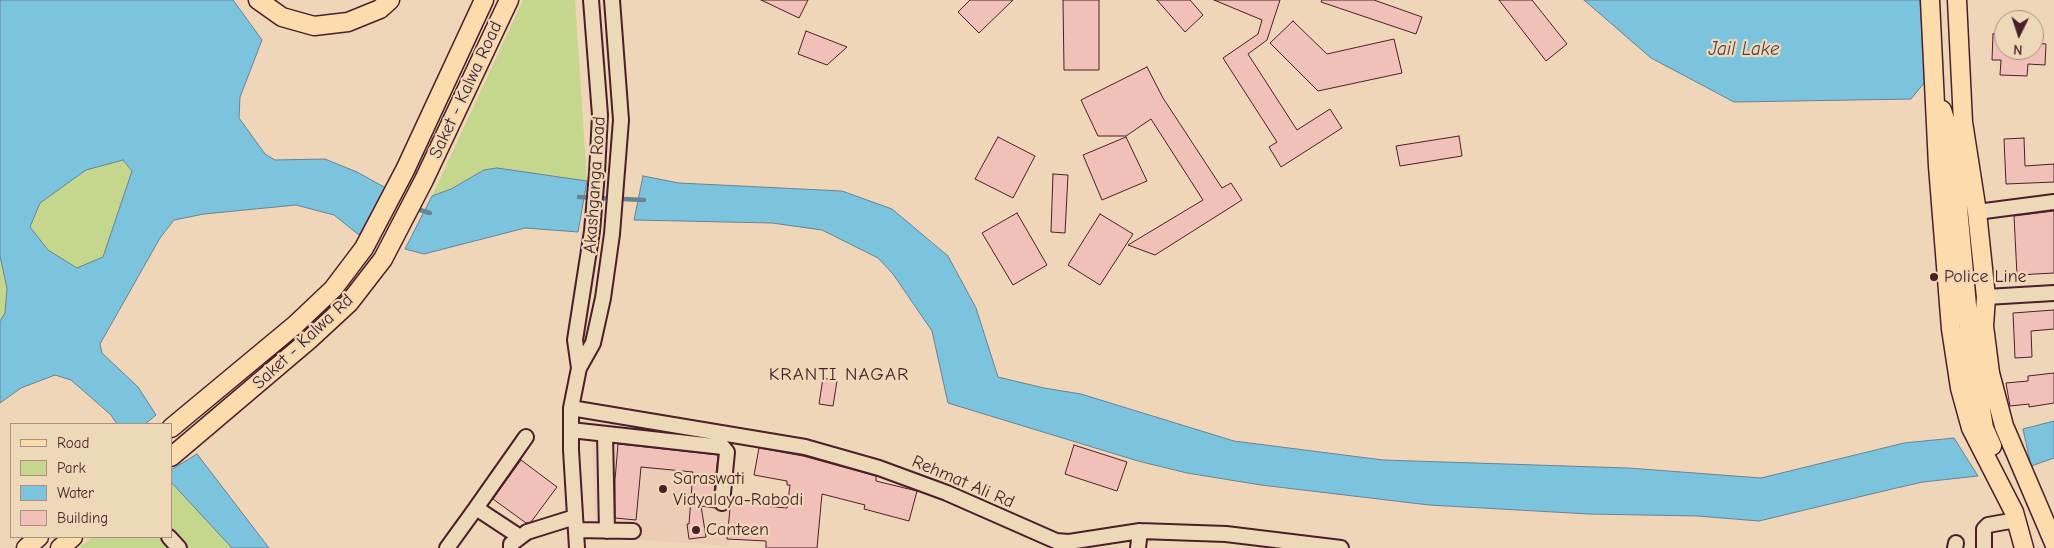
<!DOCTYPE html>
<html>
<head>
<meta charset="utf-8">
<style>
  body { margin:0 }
  #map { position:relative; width:2054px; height:548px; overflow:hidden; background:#efd6b9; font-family:"Comic Neue",sans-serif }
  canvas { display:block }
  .legend { position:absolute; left:10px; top:423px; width:162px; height:115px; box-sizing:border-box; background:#edd9b7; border:1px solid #ac8f7f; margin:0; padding:6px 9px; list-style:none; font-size:15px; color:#4a1f2b }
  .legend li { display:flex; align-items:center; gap:10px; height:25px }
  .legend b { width:25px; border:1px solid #ac8f7f }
  .north { position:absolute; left:1994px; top:10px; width:50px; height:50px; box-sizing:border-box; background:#edd9b7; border:1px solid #ac8f7f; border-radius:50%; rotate:184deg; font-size:14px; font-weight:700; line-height:20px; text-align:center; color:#4a1f2b }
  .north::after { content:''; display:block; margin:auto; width:18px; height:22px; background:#4a1f2b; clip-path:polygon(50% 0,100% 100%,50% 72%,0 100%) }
</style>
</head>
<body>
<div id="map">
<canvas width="2054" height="548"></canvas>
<ul class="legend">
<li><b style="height:6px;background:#fcdcac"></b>Road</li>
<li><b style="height:14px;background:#c5d78c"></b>Park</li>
<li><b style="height:14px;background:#7cc4dd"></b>Water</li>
<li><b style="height:14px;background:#f1c1b9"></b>Building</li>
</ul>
<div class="north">N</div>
</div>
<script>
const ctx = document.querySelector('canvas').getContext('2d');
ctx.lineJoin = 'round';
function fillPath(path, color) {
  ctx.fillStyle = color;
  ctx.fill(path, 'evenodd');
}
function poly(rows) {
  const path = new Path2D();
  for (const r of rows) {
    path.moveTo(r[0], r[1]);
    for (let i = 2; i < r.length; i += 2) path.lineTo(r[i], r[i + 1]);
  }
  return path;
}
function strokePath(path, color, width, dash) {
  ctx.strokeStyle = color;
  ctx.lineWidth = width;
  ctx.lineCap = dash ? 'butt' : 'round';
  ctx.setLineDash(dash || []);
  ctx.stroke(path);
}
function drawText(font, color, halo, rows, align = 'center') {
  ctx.font = font + ' "Comic Neue",sans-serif';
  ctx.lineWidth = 4.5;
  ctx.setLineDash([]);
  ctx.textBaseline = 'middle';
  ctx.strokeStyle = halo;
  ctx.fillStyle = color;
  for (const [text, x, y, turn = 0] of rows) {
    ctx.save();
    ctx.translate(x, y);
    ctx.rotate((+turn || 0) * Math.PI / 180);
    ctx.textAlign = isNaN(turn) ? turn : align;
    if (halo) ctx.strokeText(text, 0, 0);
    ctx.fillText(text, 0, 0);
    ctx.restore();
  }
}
fillPath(poly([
  [591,422,736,441,729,546,596,537]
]), '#edccb6');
fillPath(poly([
  [523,0,575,0,587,181,518,171,484,170,451,189,432,196],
  [123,160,132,171,103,257,77,268,48,250,30,227,40,203,86,170],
  [0,256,7,288,5,313,0,321],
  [171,482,232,548,79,548,92,537,171,537]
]), '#c5d78c');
const water = poly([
  [0,0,233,0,262,40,240,97,239,118,265,154,275,160,325,159,357,172,386,188,359,235,334,215,296,205,204,214,174,220,160,238,100,344,102,353,138,387,156,415,145,424,117,424,111,415,71,380,55,375,21,388,0,403,0,321,5,313,7,288,0,256,0,0],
  [123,160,132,171,103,257,77,268,48,250,30,227,40,203,86,170,123,160],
  [1584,0,1920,0,1925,82,1911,99,1734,102,1651,58,1584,0],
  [497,168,587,181,578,232,525,228,424,254,405,249,432,196,451,189,484,170,497,168],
  [643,176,679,183,842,191,892,209,948,256,976,308,998,377,1044,388,1081,394,1234,441,1383,460,1628,468,1761,478,1904,443,1954,438,1978,476,1923,482,1892,489,1759,521,1697,516,1589,514,1429,505,1261,485,1187,473,1138,461,948,403,932,331,893,274,878,258,822,230,772,223,634,220,643,176],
  [2054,421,2054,458,2031,466,2023,429,2054,421],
  [197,454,269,548,232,548,171,482,171,470,197,454]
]);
fillPath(water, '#7cc4dd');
strokePath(water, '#688296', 1);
strokePath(poly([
  [579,197,644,200],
  [413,208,430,213]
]), '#688296', 4.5);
const building = poly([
  [761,0,808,0,799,18,761,0],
  [970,0,1013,0,979,33,958,12,970,0],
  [1063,0,1099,0,1099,70,1064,70,1063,0],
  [1157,0,1190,0,1203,15,1185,32,1157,0],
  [1214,0,1280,0,1267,40,1248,54,1297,130,1330,109,1342,128,1281,167,1269,147,1277,142,1223,58,1258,34,1262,20,1214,0],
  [1322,0,1374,0,1422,17,1416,34,1321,2,1322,0],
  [1499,0,1532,0,1567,44,1546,61,1499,0],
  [1293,21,1327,54,1394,39,1402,73,1318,91,1270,43,1293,21],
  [806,31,847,47,827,65,798,54,806,31],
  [1993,34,2004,34,2004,50,2034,50,2034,43,2046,44,2045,65,2028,64,2027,76,2000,75,2001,60,1992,60,1993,34],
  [1147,67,1163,98,1222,188,1231,183,1242,200,1155,255,1128,245,1203,200,1151,119,1126,136,1098,136,1081,100,1147,67],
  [1459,136,1462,156,1400,166,1396,146,1459,136],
  [998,137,1035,156,1013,198,975,179,998,137],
  [1126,137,1147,181,1102,200,1083,155,1126,137],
  [2024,138,2025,166,2054,164,2054,182,2006,184,2004,139,2024,138],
  [1053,174,1068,175,1065,233,1051,232,1053,174],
  [2054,211,2054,273,2017,275,2014,216,2054,211],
  [1017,213,1047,265,1013,285,982,233,1017,213],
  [1100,214,1133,234,1100,285,1068,265,1100,214],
  [2054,310,2054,329,2031,331,2032,357,2015,358,2013,313,2054,310],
  [2054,373,2054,403,2029,407,2029,404,2010,406,2006,383,2028,381,2028,376,2054,373],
  [823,378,837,381,833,406,819,404,823,378],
  [618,444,718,455,713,502,715,508,701,506,706,537,689,539,687,524,689,524,693,472,641,467,636,520,615,518,615,480,618,444],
  [1074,445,1127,462,1117,491,1065,474,1074,445],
  [759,448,803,456,876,476,876,481,917,491,909,521,864,509,865,505,822,494,817,548,766,548,766,541,727,539,731,499,765,503,765,506,787,508,790,485,787,485,787,481,754,475,759,448],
  [521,460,557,487,531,522,526,523,493,499,521,460]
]);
fillPath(building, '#f1c1b9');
strokePath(building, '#4a1f2b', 1);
const minor = poly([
  [1977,212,2054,202],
  [1986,297,2054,293],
  [579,368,593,343,603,298,612,234,621,120,612,0],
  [571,408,805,447,879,468,947,493,1056,541,1069,542,1140,531,1226,534,1341,548],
  [571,430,723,447,727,452,722,503],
  [605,434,607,531],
  [476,508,526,437],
  [576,530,633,531],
  [169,537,179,548],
  [447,548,476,508,520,537],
  [511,548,511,544,527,532,575,517],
  [577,548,571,450,571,408,579,368,575,340,592,231,597,173,600,115,591,0],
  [1138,548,1140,531],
  [1955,548,1956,543],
  [1984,548,1984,529,1988,525,2016,520]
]);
const major = poly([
  [258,0,282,17,314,26,348,22,380,9,390,0],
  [1930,0,1938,166,1951,329,1960,388,1971,428,2014,512,2024,548],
  [1957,0,1963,122,1977,212,1986,297,1984,326,1990,373,2004,426,2054,543],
  [1942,110,1952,142,1971,349,1984,428,1992,446],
  [171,428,295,325,333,289,364,248,405,170,484,0],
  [171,457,309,340,349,303,383,259,424,180,509,0],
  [26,548,39,537],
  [60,548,73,537]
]);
strokePath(minor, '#4a1f2b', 18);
strokePath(major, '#4a1f2b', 21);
strokePath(minor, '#edd9b7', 14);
strokePath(major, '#fcdcac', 18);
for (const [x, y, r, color] of [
  [1934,277,5,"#4a1f2b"],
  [663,489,5,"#4a1f2b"],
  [696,530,5,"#4a1f2b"]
]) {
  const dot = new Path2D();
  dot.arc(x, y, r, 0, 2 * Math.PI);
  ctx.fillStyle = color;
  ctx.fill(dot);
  strokePath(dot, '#edd9b7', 2);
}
drawText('18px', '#4a1f2b', '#edd9b7', [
  ["Saket - Kalwa Road",466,90,-65],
  ["Akashganga Road",595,185,-86],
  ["Saket - Kalwa Rd",303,342,-43],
  ["Rehmat Ali Rd",963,482,23]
]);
drawText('18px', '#4a1f2b', '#edd9b7', [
  ["Police Line",1944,277],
  ["Saraswati",673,479],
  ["Vidyalaya-Rabodi",673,500],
  ["Canteen",706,530]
], 'left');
drawText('italic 19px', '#54404f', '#edd9b7', [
  ["Jail Lake",1744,50]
]);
ctx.letterSpacing = '1px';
drawText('19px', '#4a1f2b', '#edd9b7', [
  ["KRANTI NAGAR",839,375]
]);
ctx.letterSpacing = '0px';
</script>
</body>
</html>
